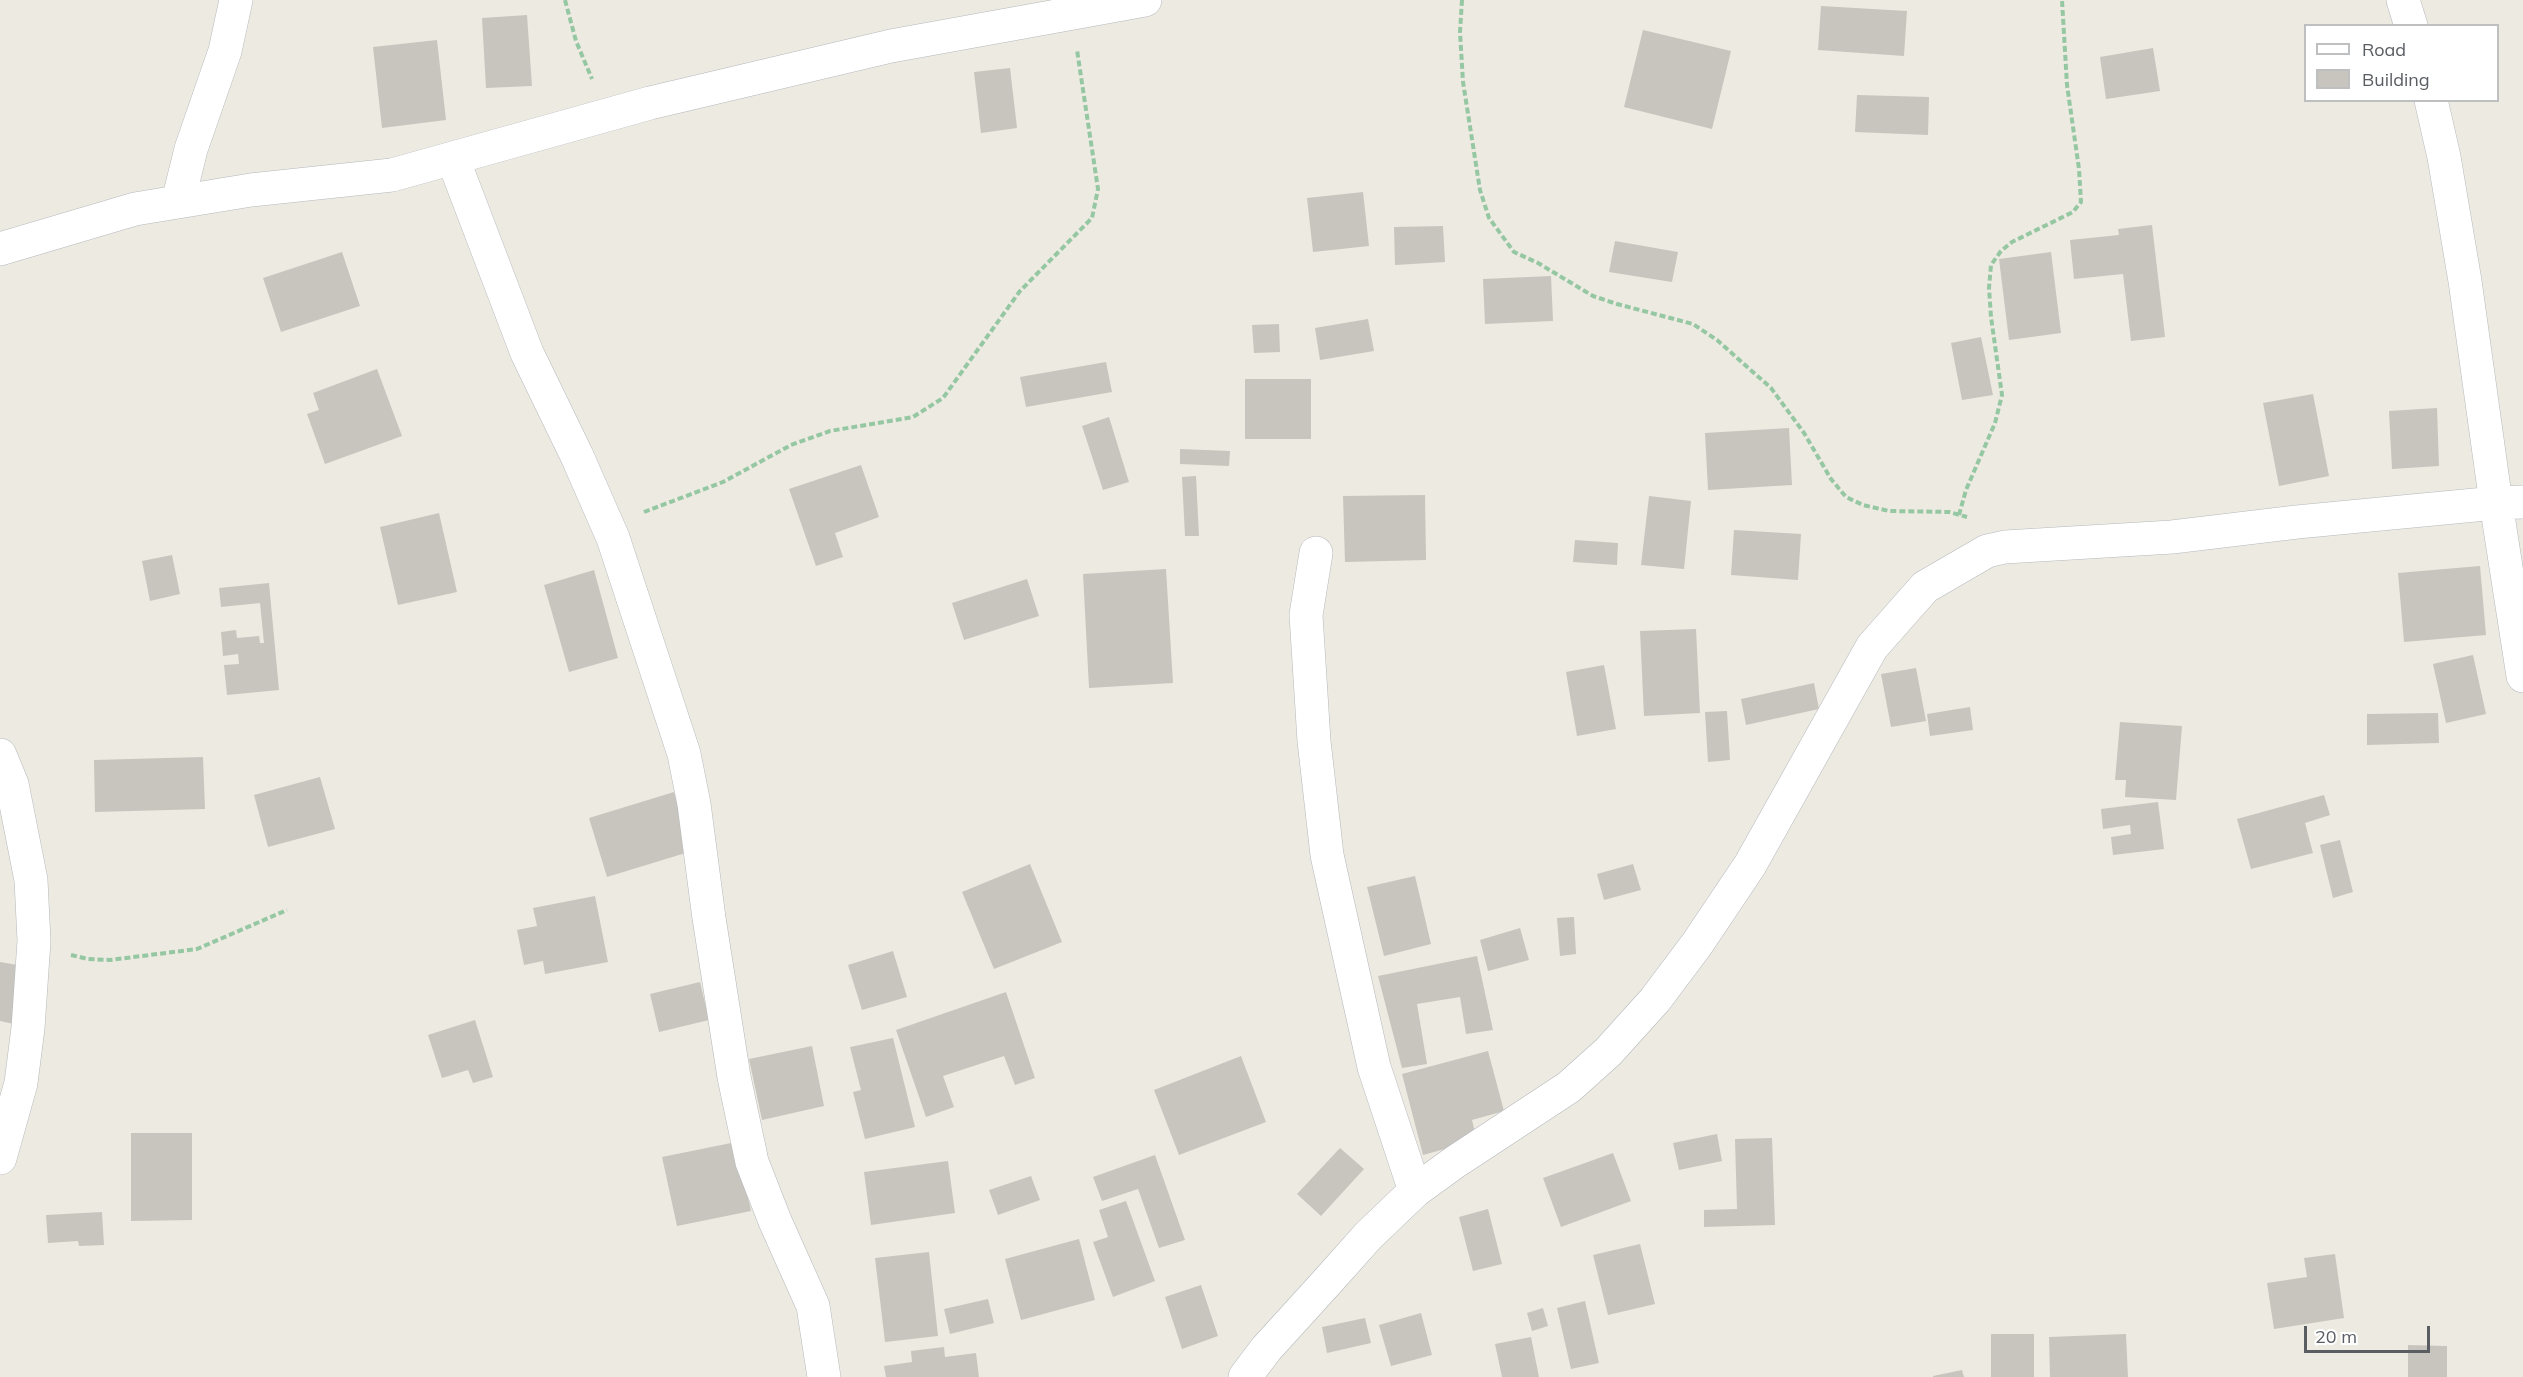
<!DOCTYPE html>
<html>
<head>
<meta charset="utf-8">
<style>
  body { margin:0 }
  #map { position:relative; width:2523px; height:1377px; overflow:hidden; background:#edeae1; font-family:Mulish,sans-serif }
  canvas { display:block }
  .legend { position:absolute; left:2304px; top:24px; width:195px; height:78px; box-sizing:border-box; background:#fff; border:2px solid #bdbfc1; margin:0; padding:8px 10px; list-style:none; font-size:18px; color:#5a5e63 }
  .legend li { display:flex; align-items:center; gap:12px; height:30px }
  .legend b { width:30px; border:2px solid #bdbfc1 }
  .scale { position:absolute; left:2304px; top:1326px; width:126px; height:27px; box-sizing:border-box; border:3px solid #5a5e63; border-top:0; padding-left:8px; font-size:18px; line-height:21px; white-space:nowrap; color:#5a5e63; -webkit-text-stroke:4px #fff; paint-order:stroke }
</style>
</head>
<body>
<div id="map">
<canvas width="2523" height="1377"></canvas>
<ul class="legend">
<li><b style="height:8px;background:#fff"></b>Road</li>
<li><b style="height:16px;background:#c8c5be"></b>Building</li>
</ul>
<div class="scale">20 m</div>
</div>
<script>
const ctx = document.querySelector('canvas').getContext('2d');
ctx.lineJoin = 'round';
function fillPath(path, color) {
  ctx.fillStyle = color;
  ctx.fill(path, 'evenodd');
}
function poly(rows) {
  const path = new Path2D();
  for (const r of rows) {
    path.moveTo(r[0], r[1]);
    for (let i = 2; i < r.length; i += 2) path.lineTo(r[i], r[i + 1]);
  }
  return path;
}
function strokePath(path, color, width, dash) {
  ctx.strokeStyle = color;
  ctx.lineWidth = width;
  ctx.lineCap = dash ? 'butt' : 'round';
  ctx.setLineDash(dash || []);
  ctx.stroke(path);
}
fillPath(poly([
  [1821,6,1907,11,1904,56,1818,50],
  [527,15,532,86,486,88,482,18],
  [1643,30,1731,51,1712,129,1624,107],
  [437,40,446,120,382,128,373,47],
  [2153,48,2160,91,2106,99,2100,57],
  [1010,68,1017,128,981,133,974,72],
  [1857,95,1929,97,1928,135,1855,132],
  [1363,192,1369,246,1313,252,1307,198],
  [2152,225,2165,337,2131,341,2123,274,2074,279,2070,240,2119,235,2118,229],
  [1443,226,1445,262,1395,265,1394,227],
  [1615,241,1678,252,1672,282,1609,272],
  [342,252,360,306,281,332,263,278],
  [2051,252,2061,333,2009,340,1999,259],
  [1551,276,1553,321,1485,324,1483,279],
  [1368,319,1374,351,1320,360,1315,328],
  [1279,324,1280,352,1254,353,1252,325],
  [1981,337,1993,395,1962,400,1951,343],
  [1106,362,1112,392,1026,407,1020,377],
  [377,369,402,436,325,464,307,414,319,410,313,393],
  [1245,379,1311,379,1311,439,1245,439],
  [2313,394,2329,476,2279,486,2263,403],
  [2437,408,2439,466,2392,469,2389,411],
  [1109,417,1129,482,1103,490,1082,426],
  [1789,428,1792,485,1708,490,1705,433],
  [1180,449,1230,451,1229,466,1180,464],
  [861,465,879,517,835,533,843,557,816,566,789,489],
  [1196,476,1199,536,1185,536,1182,477],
  [1425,495,1426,560,1345,562,1343,496],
  [1649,496,1691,501,1684,569,1641,565],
  [439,513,457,592,398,605,380,527],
  [1734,530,1801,534,1798,580,1731,575],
  [1575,540,1618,543,1617,565,1573,562],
  [172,555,180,594,150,601,142,561],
  [2480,566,2486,635,2404,642,2398,573],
  [1166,569,1173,683,1089,688,1083,574],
  [594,570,618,658,569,672,544,585],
  [1027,579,1039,616,964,640,952,603],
  [269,583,279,690,227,695,224,665,239,664,238,654,223,656,221,632,236,630,237,638,259,636,260,643,264,643,260,603,221,607,219,588],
  [1696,629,1700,713,1644,716,1640,631],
  [2473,655,2486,714,2446,723,2433,664],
  [1604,665,1616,729,1577,736,1566,672],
  [1916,668,1926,721,1891,727,1881,674],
  [1814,683,1819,709,1746,725,1741,699],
  [1970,707,1973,730,1930,736,1927,714],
  [1727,711,1730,760,1708,762,1705,712],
  [2438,713,2439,743,2367,745,2367,714],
  [2120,722,2182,726,2176,800,2125,797,2126,780,2115,780],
  [203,757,205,809,95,812,94,760],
  [320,777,335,829,268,847,254,795],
  [674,792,692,851,607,877,589,818],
  [2324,795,2330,815,2305,823,2313,853,2251,869,2237,819],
  [2158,802,2164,849,2113,855,2111,837,2131,834,2130,825,2103,829,2101,809],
  [2340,840,2353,892,2333,898,2320,845],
  [1030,864,1062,942,994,969,962,892],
  [1633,864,1641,890,1604,900,1597,874],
  [1415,876,1431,944,1384,956,1367,887],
  [595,896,608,962,545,974,543,961,524,965,517,930,537,926,533,908],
  [1574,917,1576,954,1560,956,1557,918],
  [1520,928,1529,960,1488,971,1480,940],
  [893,951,907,997,862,1010,848,965],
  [1477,956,1493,1030,1466,1034,1460,997,1417,1004,1427,1064,1402,1068,1378,976],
  [0,962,23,966,14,1024,0,1021],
  [700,982,709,1020,659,1032,650,994],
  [1006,992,1035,1078,1015,1085,1004,1056,943,1076,954,1107,926,1117,896,1030],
  [475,1020,493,1077,473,1083,468,1070,442,1078,428,1035],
  [893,1038,915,1127,865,1139,853,1092,861,1090,850,1047],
  [812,1046,824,1106,762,1120,749,1059],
  [1488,1051,1504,1111,1472,1120,1477,1140,1423,1155,1402,1074],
  [1241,1056,1266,1122,1179,1155,1154,1090],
  [131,1133,192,1133,192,1220,131,1221],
  [1717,1134,1722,1161,1679,1170,1673,1143],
  [1772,1138,1775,1225,1704,1227,1704,1210,1737,1209,1735,1139],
  [736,1142,751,1211,677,1226,662,1157],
  [1340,1148,1364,1169,1321,1216,1297,1194],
  [1613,1153,1631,1201,1561,1227,1543,1178],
  [1155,1155,1185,1240,1159,1248,1138,1189,1102,1201,1093,1177],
  [948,1161,955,1213,871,1225,864,1172],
  [1031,1176,1040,1200,998,1215,989,1190],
  [1126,1201,1155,1281,1113,1297,1093,1242,1108,1237,1099,1210],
  [1488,1209,1502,1264,1473,1271,1459,1217],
  [102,1212,104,1245,79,1246,78,1241,48,1243,46,1215],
  [1079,1239,1095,1300,1021,1320,1005,1259],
  [1640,1244,1655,1304,1608,1315,1593,1255],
  [929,1252,938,1336,885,1342,875,1258],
  [2335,1254,2344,1318,2274,1329,2267,1283,2307,1277,2304,1258],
  [1201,1285,1218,1336,1182,1349,1165,1297],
  [988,1299,994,1323,950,1334,944,1309],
  [1585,1301,1599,1363,1571,1369,1557,1308],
  [1543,1308,1548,1326,1532,1331,1527,1313],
  [1421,1313,1432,1355,1391,1366,1379,1325],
  [1365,1318,1371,1343,1327,1353,1322,1327],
  [1991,1334,2034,1334,2034,1377,1991,1377],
  [2126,1334,2128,1377,2050,1377,2049,1337],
  [1531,1337,1539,1377,1502,1377,1495,1344],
  [2408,1345,2447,1346,2447,1377,2408,1377],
  [944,1347,945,1357,976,1353,979,1377,886,1377,884,1366,912,1362,911,1351],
  [1962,1370,1964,1377,1933,1377,1933,1376]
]), '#c8c5be');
const street = poly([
  [2403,0,2411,26],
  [2431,100,2444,157,2465,281,2496,503,2523,676],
  [453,159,527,353,577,456,613,538,684,754,694,804,709,918,734,1077,752,1162,775,1221,813,1306,824,1377],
  [178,202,191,149,225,51,236,0],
  [0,249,135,209,251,190,392,175,650,103,891,46,1145,0],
  [1316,553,1306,615,1314,741,1327,855,1374,1067,1415,1191],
  [0,755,12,784,31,880,34,941,28,1028,21,1083,0,1158],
  [1245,1377,1266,1349,1327,1282,1368,1236,1415,1191,1455,1162,1569,1087,1608,1052,1655,1000,1697,944,1750,865,1872,647,1925,587,1987,551,2005,547,2172,537,2297,522,2496,503,2523,502]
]);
strokePath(street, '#b4b8bc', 34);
strokePath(poly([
  [565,0,576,41,592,79],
  [1462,0,1460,32,1463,82,1480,190,1489,218,1514,252,1538,263,1593,296,1617,304,1693,324,1717,340,1771,388,1804,433,1831,479,1846,497,1863,505,1889,511,1949,512,1967,517],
  [644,512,723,482,791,445,830,431,913,417,943,398,1020,291,1092,218,1098,189,1077,50],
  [1959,515,1966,490,1995,423,2002,395,1991,317,1989,288,1991,265,2001,251,2012,242,2073,212,2081,202,2079,169,2067,85,2062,0],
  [71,955,88,959,110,960,197,949,287,910]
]), '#95c7a3', 4, [6, 3]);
strokePath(street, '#fff', 33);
</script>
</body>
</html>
